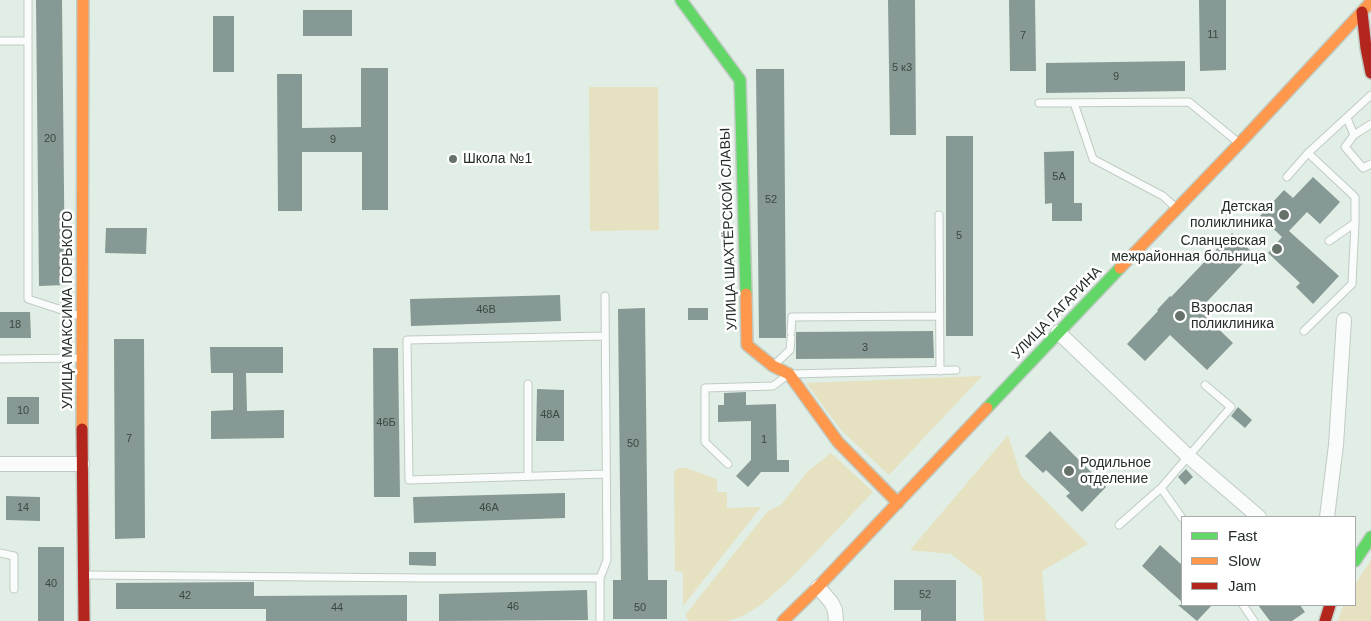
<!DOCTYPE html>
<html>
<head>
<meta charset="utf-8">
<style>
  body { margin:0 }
  #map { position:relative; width:1371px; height:621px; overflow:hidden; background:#e1eee5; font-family:Arial,sans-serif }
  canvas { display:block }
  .legend { position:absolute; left:1181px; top:516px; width:175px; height:90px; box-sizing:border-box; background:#fff; border:1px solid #a7aba9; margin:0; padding:6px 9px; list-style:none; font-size:15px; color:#242d27 }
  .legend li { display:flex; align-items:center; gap:10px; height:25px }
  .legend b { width:25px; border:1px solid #a7aba9 }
</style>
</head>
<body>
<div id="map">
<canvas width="1371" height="621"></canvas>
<ul class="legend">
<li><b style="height:6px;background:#63d668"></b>Fast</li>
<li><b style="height:6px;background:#ff974d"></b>Slow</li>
<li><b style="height:6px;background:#b3261e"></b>Jam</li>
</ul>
</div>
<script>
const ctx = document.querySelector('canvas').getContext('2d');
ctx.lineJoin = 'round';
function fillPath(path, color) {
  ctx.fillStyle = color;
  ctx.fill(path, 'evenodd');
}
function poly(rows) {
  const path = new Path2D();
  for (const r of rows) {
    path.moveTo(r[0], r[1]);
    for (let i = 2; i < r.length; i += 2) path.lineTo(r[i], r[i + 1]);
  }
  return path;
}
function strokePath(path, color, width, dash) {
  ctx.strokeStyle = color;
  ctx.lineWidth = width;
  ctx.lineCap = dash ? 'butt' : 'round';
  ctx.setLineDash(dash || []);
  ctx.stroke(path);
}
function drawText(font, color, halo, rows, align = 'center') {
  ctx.font = font + ' Arial,sans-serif';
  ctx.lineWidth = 5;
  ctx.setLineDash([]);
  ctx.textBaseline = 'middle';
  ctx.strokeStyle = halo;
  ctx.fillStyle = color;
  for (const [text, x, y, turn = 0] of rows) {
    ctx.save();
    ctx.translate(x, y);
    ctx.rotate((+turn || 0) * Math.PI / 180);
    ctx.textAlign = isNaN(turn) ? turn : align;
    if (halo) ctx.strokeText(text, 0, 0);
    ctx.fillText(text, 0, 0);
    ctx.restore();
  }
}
fillPath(poly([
  [589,87,658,87,659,230,590,231],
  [982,376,889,475,842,431,806,383],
  [1008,435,1021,476,1088,544,1042,571,1046,621,984,621,982,578,951,554,910,550],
  [831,453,873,492,791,578,762,604,741,617,727,621,690,621,686,618,686,614,768,511,781,505,807,472],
  [678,468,686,468,717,479,717,492,727,492,727,508,761,507,683,606,683,572,675,571,674,472],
  [1371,560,1371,621,1338,621,1341,611,1344,605,1355,605,1355,584]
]), '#e6e1c0');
fillPath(poly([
  [36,0,62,0,65,285,39,286],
  [888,0,915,0,916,135,890,135],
  [1009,0,1035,0,1036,71,1010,71],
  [1199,0,1226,0,1226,70,1200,71],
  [303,10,352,10,352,36,303,36],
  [213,16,234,16,234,72,213,72],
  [1185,61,1185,91,1046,93,1046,63],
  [361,68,388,68,388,210,362,210,362,152,302,152,302,211,278,211,277,74,302,74,302,128,361,127],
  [756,69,784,69,786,338,759,338],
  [946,136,973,136,973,336,946,336],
  [1074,151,1074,203,1082,203,1082,221,1052,221,1052,203,1045,204,1044,152],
  [1313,177,1340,202,1320,224,1307,212,1289,231,1339,276,1313,304,1296,287,1300,283,1268,253,1282,237,1260,216,1284,190,1293,198],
  [106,228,147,228,146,254,105,253],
  [1232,233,1253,253,1199,310,1233,343,1207,370,1170,335,1145,361,1127,344,1158,311,1157,310,1170,296,1171,297],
  [560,295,561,321,411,326,410,299],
  [645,308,648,580,667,580,667,619,613,619,613,580,621,580,618,309],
  [688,308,708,308,708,320,688,320],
  [0,312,30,312,31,338,0,338],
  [933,331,934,358,796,359,796,332],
  [114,339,144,339,145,538,115,539],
  [210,347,283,347,283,373,246,373,247,411,284,410,284,438,211,439,211,411,233,410,233,373,211,373],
  [373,348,398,348,400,497,374,497],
  [537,389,564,390,564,441,536,441],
  [746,392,746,405,776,404,777,460,789,460,789,472,761,472,748,487,736,476,751,460,751,421,718,422,718,405,724,405,724,393],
  [7,397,39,397,39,424,7,424],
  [1238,407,1252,420,1245,428,1231,416],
  [1050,431,1106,487,1082,512,1066,496,1070,493,1046,470,1043,473,1025,456],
  [1186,469,1193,477,1185,485,1178,477],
  [565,493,565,518,414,523,413,497],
  [6,496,40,497,40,521,6,520],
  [1160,545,1182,565,1182,602,1142,566],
  [38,547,64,547,64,621,38,621],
  [409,552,436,552,436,566,409,565],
  [894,580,956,580,956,621,921,621,921,610,894,610],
  [254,582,254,596,407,595,407,621,266,621,266,609,116,609,116,583],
  [587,590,588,620,439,621,439,594],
  [1178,605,1212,605,1197,621],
  [1258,605,1300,605,1305,612,1292,621,1270,621]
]), '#869995');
const lane = poly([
  [28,0,28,299,80,316],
  [0,41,27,41],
  [1039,103,1189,102,1239,143],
  [1074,103,1093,159,1163,196,1175,207],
  [1347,118,1354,135],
  [1371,124,1354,135,1345,147,1363,168,1371,164],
  [1287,177,1308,153,1371,95],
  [939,215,940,371],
  [1329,241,1355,223],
  [1304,331,1352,284,1355,223,1355,197,1308,153],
  [791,332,792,317,939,316],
  [605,336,407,340,409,480,606,474],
  [0,359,80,358],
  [775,364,790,350,791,338],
  [528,384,528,476],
  [728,464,705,442,705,388,773,386,789,374,956,370],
  [1161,488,1182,518],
  [1119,525,1161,488,1231,407,1205,385],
  [0,553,14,556,14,589],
  [85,575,425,578,600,578],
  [1243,605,1254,621],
  [600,621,600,578,607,560,605,296]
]);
const street = poly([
  [1058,332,1188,456,1259,517],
  [0,464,82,464],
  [1327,517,1336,445,1344,320],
  [818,587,831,602,835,610,836,621]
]);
const fast = poly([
  [681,0,740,80,746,294],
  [987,408,1120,268],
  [1355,561,1371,537]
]);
const slow = poly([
  [1120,268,1239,144,1371,2],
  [746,294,747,345,773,366,789,374,838,442,898,503],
  [82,429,83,0],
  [783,621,818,587,987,408]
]);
const jam = poly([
  [1362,12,1366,48,1371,73],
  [82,429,84,621],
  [1325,621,1330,605]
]);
strokePath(lane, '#c0cbc3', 9);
strokePath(street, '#c0cbc3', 16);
strokePath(fast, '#c0cbc3', 14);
strokePath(slow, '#c0cbc3', 14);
strokePath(jam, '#c0cbc3', 14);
strokePath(lane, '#fafcfb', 7);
strokePath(street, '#fafcfb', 14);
strokePath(fast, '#63d668', 11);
strokePath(slow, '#ff974d', 11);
strokePath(jam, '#b3261e', 11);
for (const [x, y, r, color] of [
  [453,159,5,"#66716a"],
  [1284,215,6,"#66716a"],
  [1277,249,6,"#66716a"],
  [1180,316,6,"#66716a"],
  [1069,471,6,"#66716a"]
]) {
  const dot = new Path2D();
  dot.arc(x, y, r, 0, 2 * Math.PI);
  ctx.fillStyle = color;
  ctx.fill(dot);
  strokePath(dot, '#fff', 2);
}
drawText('11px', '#3c4842', null, [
  ["11",1213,35],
  ["7",1023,36],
  ["5 к3",902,68],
  ["9",1116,77],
  ["20",50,139],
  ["9",333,140],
  ["5А",1059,177],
  ["52",771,200],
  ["5",959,236],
  ["46В",486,310],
  ["18",15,325],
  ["3",865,348],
  ["10",23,411],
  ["48А",550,415],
  ["46Б",386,423],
  ["7",129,439],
  ["1",764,440],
  ["50",633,444],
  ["14",23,508],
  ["46А",489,508],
  ["40",51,584],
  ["52",925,595],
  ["42",185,596],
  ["46",513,607],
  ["44",337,608],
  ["50",640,608]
]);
drawText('14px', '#242d27', '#fff', [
  ["Школа №1",463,159],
  ["Детская",1273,207,"right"],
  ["поликлиника",1273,223,"right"],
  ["Сланцевская",1266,241,"right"],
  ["межрайонная больница",1266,257,"right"],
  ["Взрослая",1191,308],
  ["поликлиника",1191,324],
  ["Родильное",1080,463],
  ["отделение",1080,479]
], 'left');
drawText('14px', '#242d27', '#fff', [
  ["УЛИЦА ШАХТЁРСКОЙ СЛАВЫ",729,229,-92],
  ["УЛИЦА МАКСИМА ГОРЬКОГО",68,310,-90],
  ["УЛИЦА ГАГАРИНА",1057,313,-46]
]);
</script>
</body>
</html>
